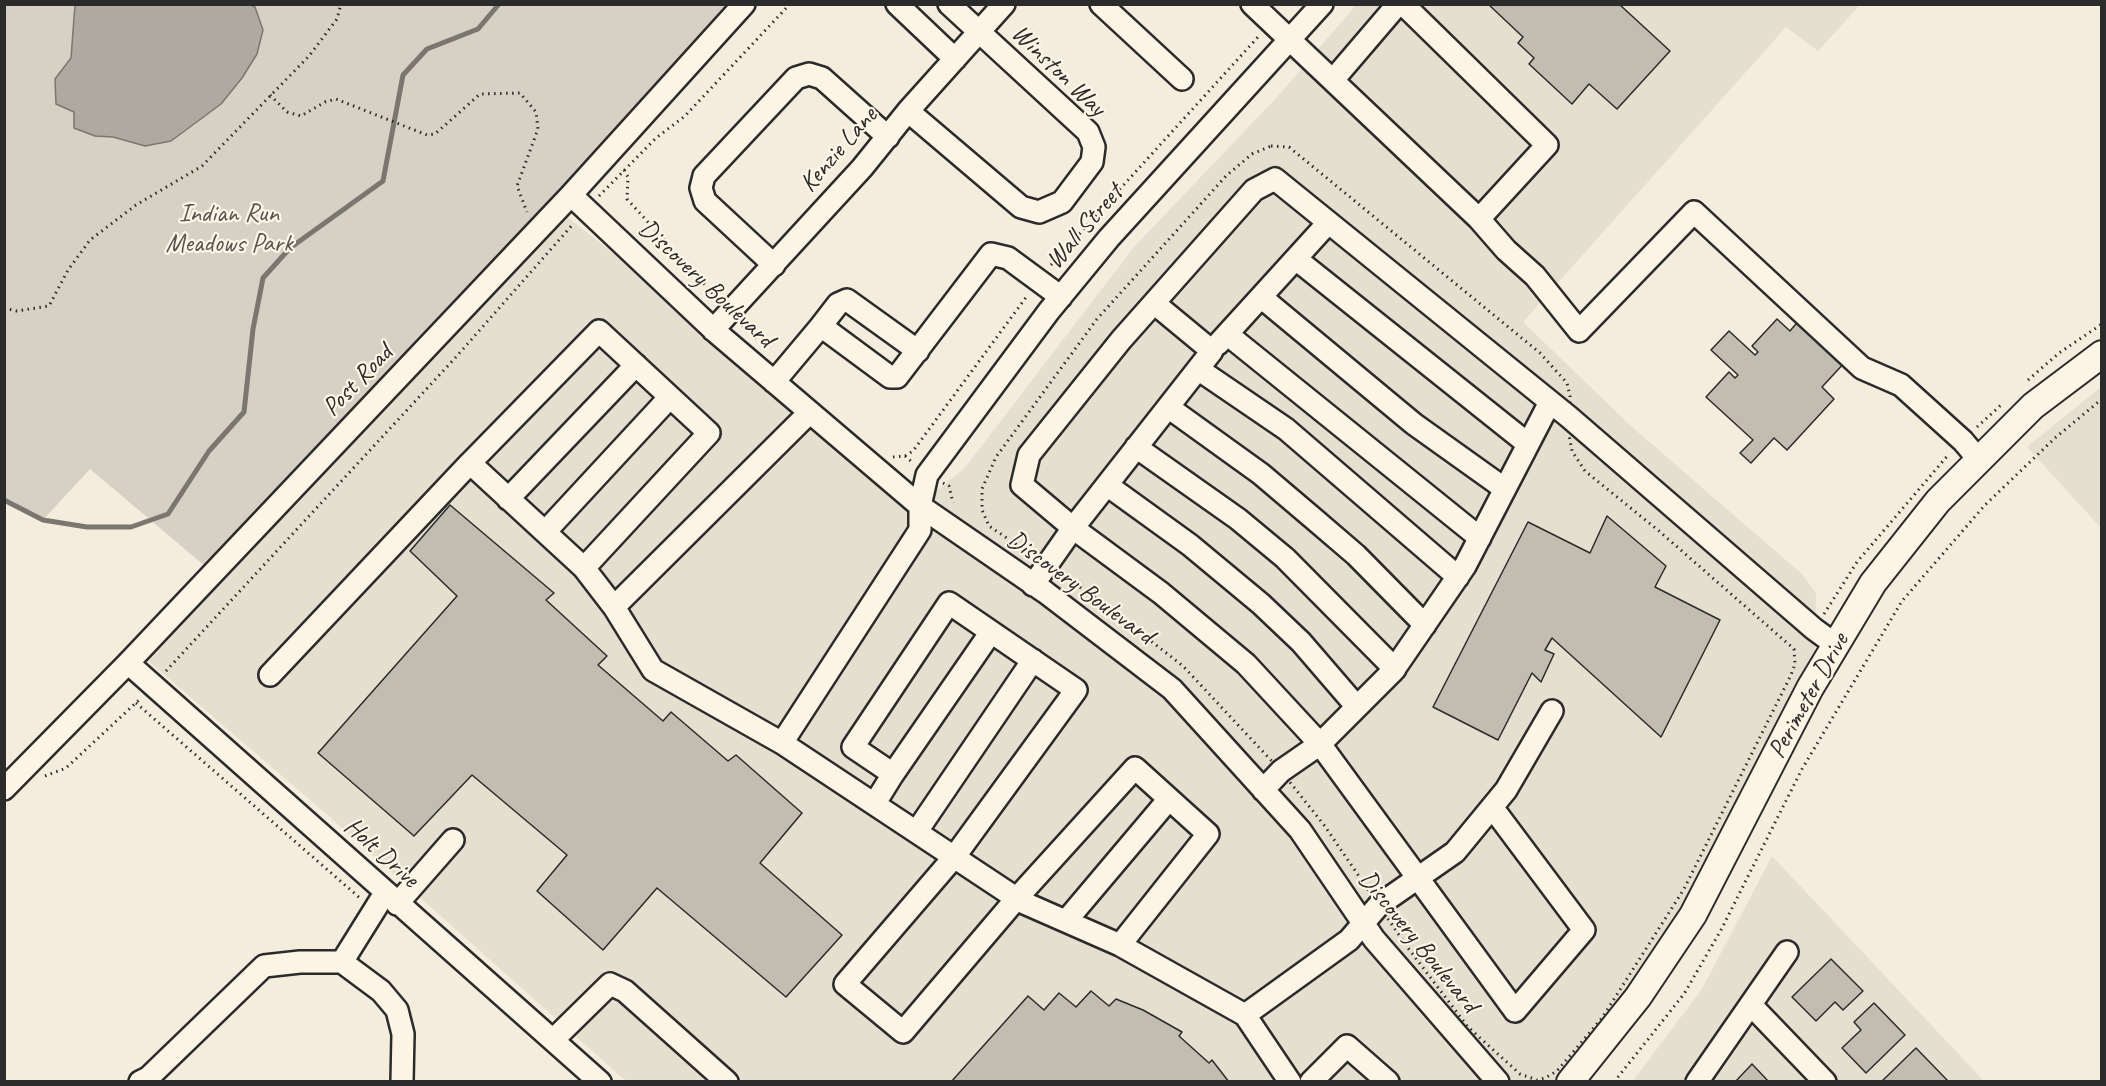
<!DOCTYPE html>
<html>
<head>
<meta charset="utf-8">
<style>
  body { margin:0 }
  #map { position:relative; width:2106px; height:1086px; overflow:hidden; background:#f4edde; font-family:Caveat,sans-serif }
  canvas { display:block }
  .frame { position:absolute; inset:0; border:6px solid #2b2b2b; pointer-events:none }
</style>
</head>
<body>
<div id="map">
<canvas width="2106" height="1086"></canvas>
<div class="frame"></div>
</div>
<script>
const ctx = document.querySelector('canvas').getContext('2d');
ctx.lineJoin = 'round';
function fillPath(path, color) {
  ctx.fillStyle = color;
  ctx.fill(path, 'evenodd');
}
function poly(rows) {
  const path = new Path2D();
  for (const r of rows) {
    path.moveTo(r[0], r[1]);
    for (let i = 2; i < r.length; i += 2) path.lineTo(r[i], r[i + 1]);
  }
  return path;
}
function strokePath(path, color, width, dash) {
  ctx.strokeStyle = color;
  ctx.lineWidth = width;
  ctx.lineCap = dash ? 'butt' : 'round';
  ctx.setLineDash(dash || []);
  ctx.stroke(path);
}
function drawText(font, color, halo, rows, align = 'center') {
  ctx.font = font + ' Caveat,sans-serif';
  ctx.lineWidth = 4.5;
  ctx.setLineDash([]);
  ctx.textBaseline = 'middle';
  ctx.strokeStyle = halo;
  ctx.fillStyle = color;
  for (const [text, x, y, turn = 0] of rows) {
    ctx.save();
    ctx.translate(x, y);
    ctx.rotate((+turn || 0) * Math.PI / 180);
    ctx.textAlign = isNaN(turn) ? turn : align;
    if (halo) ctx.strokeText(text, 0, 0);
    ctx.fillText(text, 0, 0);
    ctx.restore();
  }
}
fillPath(poly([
  [1356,5,1860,5,1818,51,1786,27,1523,322,1632,427,1802,574,1816,593,1815,657,1692,889,1642,968,1558,1081,626,1081,324,812,147,660,566,216,664,293,890,493,935,492,964,469,1134,247,1278,96],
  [2101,387,2101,528,2027,447],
  [1772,856,1984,1081,1632,1082,1702,989]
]), '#e5dfd0');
fillPath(poly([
  [4,5,743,5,212,572,90,469,43,520,5,500]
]), '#d6d1c4');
const water = poly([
  [75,5,251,5,255,7,263,30,257,54,242,78,221,104,171,141,145,146,113,137,95,136,74,128,74,112,56,104,55,79,71,58,75,5]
]);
fillPath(water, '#afaaa0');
strokePath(water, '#7a7771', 1.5);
strokePath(poly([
  [4,500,43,520,87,527,131,527,168,514,209,451,244,412,253,329,263,278,290,248,383,181,403,75,427,49,478,29,499,4]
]), '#7a7771', 5);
const building = poly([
  [1488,4,1619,4,1670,51,1617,109,1589,84,1572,104,1529,64,1534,58,1518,43,1523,37,1488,4],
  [1777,319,1790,331,1800,319,1846,361,1822,387,1834,399,1787,450,1774,438,1751,463,1740,453,1753,440,1706,397,1729,372,1735,378,1738,375,1711,350,1729,331,1755,355,1758,352,1752,346,1777,319],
  [450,505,554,593,546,600,607,656,598,665,663,721,671,712,728,761,736,755,802,813,760,863,842,935,786,997,657,888,603,950,537,891,567,855,472,775,414,836,318,753,457,596,410,551,450,505],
  [1607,516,1666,566,1655,587,1720,620,1661,737,1552,638,1545,650,1554,654,1541,682,1532,673,1498,740,1433,707,1528,522,1590,553,1607,516],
  [1831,959,1863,991,1843,1010,1835,1002,1816,1021,1792,997,1831,959],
  [1091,991,1109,1006,1116,999,1143,1010,1182,1032,1179,1036,1209,1063,1212,1060,1229,1082,951,1082,1028,996,1044,1010,1059,993,1076,1007,1091,991],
  [1874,1003,1905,1035,1866,1073,1842,1048,1861,1030,1854,1022,1874,1003],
  [1916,1048,1947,1080,1945,1082,1881,1082,1916,1048],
  [1752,1064,1769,1082,1735,1082,1752,1064]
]);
fillPath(building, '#c2bdb1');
strokePath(building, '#2b2b2b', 1.5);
const minor = poly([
  [897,4,955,59],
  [1101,4,1182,79],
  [1252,4,1479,219,1547,145,1403,4],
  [1322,4,1109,238,1049,311,927,475,920,506,920,530,782,743,1022,902,1120,945,1245,1015,1349,940,1379,905,1455,852,1506,790,1552,711],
  [1333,80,1398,4],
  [908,111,1021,207,1039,212,1062,202,1092,162,1094,147,1088,132,949,4],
  [571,195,717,333,920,506,1045,592,1172,689,1300,830,1374,939,1498,1082],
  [1479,219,1506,250,1535,276,1579,331,1694,212,1862,368,1901,385,1963,441,1979,460],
  [1296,259,1528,444],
  [774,265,705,201,701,188,704,176,796,78,809,74,822,78,888,137],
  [1261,297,1414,424,1505,489],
  [1154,303,1212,351,1073,528,1161,593,1246,664,1320,744,1281,771,1263,790],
  [821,326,838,304,847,300,918,351],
  [713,330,862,168,908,111,1004,4],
  [1227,334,1480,538],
  [1218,344,1328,223],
  [1198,369,1286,429,1458,577],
  [774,382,821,326,890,377,897,377,991,254,1008,258,1061,297],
  [1168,407,1261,474,1314,519,1356,555,1425,625],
  [1136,447,1238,519,1285,558,1395,669],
  [470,463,599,331,709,433,584,568],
  [1107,485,1190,545,1261,604,1301,642,1357,707],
  [508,499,636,365],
  [545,532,670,397],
  [1033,585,1073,528,1022,485,1029,455,1121,340,1254,190,1275,179,1569,417,1814,629,1836,645],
  [128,663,600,1082],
  [270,675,470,463,584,568,614,607],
  [782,743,653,670,614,607,809,413],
  [893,774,991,632],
  [4,789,128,663,571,195,744,4],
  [875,803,893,774,853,747,949,603,1076,690,955,856,845,984,903,1032,1017,898,1135,768,1208,834,1120,945],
  [1492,807,1584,930,1515,1011,1320,744,1393,671,1465,566,1550,402],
  [917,831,1033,660],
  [397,904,453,840],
  [1066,921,1169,799],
  [342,962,385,893],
  [1751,1005,1825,1082],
  [1245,1015,1290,1082],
  [553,1040,610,984,625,991,727,1082],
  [140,1082,148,1078,264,966,300,962,342,962,381,991,397,1010,403,1034,402,1082],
  [1311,1082,1347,1046,1388,1082],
  [1697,1082,1787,952]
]);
const major = poly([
  [1570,1082,1638,997,1693,915,1810,688,1873,583,1938,501,2033,406,2102,354]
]);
strokePath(minor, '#2b2b2b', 26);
strokePath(major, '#2b2b2b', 30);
strokePath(poly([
  [270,95,287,112,301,116,325,102,336,99,427,135,435,134,480,94,520,93,536,112,538,129,517,186,527,212],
  [1271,146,1289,147,1540,353,1567,383,1570,396,1569,435,1572,451,1585,471,1659,531,1794,649,1795,664,1791,675,1684,889,1602,1018,1557,1071,1545,1078,1537,1080,1520,1074,1468,1027,1408,948,1324,825,1281,771,1183,666,1093,596,989,526,982,510,982,489,996,457,1097,319,1226,176,1252,154,1271,146],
  [624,170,628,177,627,199,717,298],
  [599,196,656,138,685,116,790,4],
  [1051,265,1258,37],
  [4,308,17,311,49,306,68,270,90,240,136,205,202,166,309,56,337,19,341,4],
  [742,325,757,339],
  [2028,380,2059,353,2102,324],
  [1977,427,2001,405],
  [905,456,913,451,1027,296],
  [893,457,905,456,913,463],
  [943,483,949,486,953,503],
  [1824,614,1857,562,1949,454],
  [166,671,456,357,574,223],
  [136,703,361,899],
  [45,776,66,768,139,700],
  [1614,1082,1684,994,1721,930,1802,769,1902,601,1985,505,2055,438,2102,399]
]), '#2b2b2b', 3, [1.5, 4.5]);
strokePath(minor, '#fcf5e5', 21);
strokePath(major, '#fcf5e5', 26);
drawText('26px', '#2b2b2b', '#fcf5e5', [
  ["Winston Way",1058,71,44],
  ["Kenzie Lane",839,150,-49],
  ["Wall Street",1085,227,-49],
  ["Discovery Boulevard",706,284,43],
  ["Post Road",358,381,-46],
  ["Discovery Boulevard",1080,588,36],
  ["Perimeter Drive",1809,696,-61],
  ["Holt Drive",381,853,42],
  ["Discovery Boulevard",1418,942,51]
]);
drawText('26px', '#565451', '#fcf5e5', [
  ["Indian Run",229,214],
  ["Meadows Park",229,244]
]);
</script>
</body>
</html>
